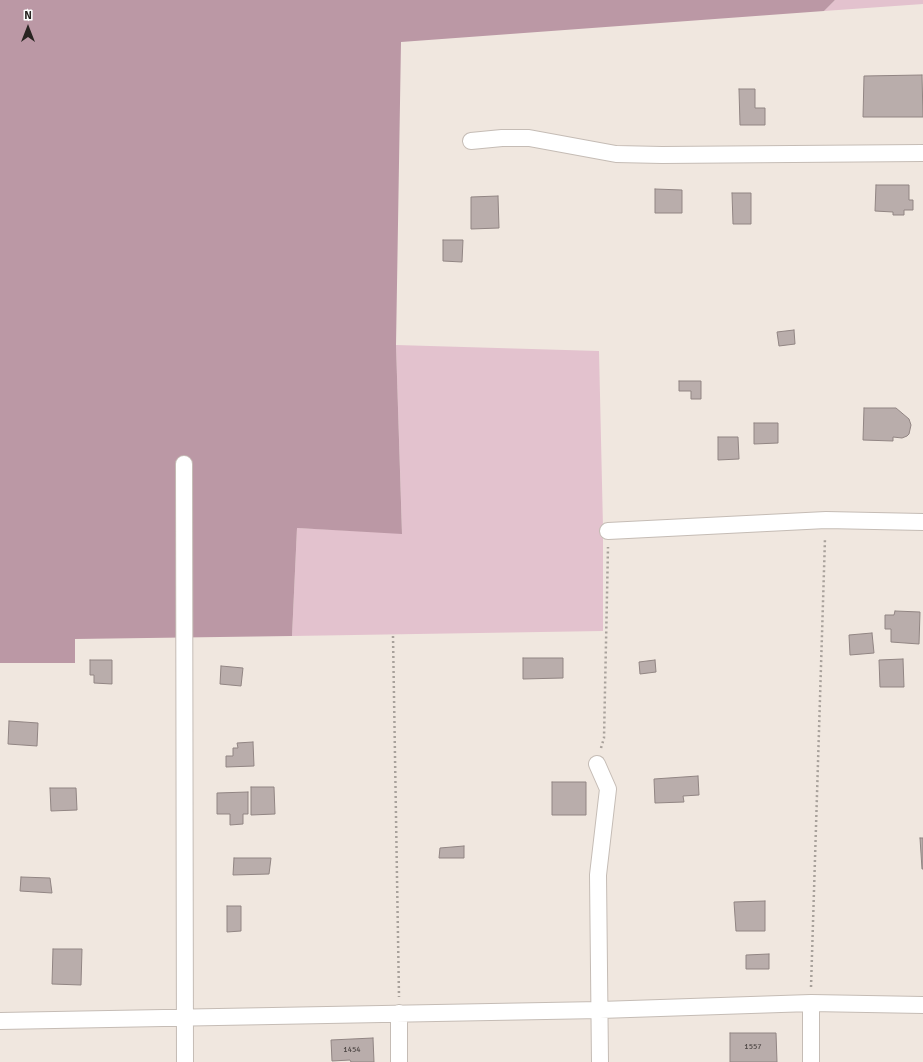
<!DOCTYPE html>
<html>
<head>
<meta charset="utf-8">
<style>
  body { margin:0 }
  #map { position:relative; width:923px; height:1062px; overflow:hidden; background:#f0e7df; font-family:Signika,sans-serif }
  canvas { display:block }
  .north { position:absolute; left:8px; top:8px; width:40px; height:40px; -webkit-text-stroke:3px #fff; paint-order:stroke; rotate:0deg; font-size:11px; font-weight:700; line-height:16px; text-align:center; color:#282421 }
  .north::after { content:''; display:block; margin:auto; width:14px; height:18px; background:#282421; clip-path:polygon(50% 0,100% 100%,50% 72%,0 100%) }
</style>
</head>
<body>
<div id="map">
<canvas width="923" height="1062"></canvas>
<div class="north">N</div>
</div>
<script>
const ctx = document.querySelector('canvas').getContext('2d');
ctx.lineJoin = 'round';
function fillPath(path, color) {
  ctx.fillStyle = color;
  ctx.fill(path, 'evenodd');
}
function poly(rows) {
  const path = new Path2D();
  for (const r of rows) {
    path.moveTo(r[0], r[1]);
    for (let i = 2; i < r.length; i += 2) path.lineTo(r[i], r[i + 1]);
  }
  return path;
}
function strokePath(path, color, width, dash) {
  ctx.strokeStyle = color;
  ctx.lineWidth = width;
  ctx.lineCap = dash ? 'butt' : 'round';
  ctx.setLineDash(dash || []);
  ctx.stroke(path);
}
function drawText(font, color, halo, rows, align = 'center') {
  ctx.font = font + ' Signika,sans-serif';
  ctx.lineWidth = 3.5;
  ctx.setLineDash([]);
  ctx.textBaseline = 'middle';
  ctx.strokeStyle = halo;
  ctx.fillStyle = color;
  for (const [text, x, y, turn = 0] of rows) {
    ctx.save();
    ctx.translate(x, y);
    ctx.rotate((+turn || 0) * Math.PI / 180);
    ctx.textAlign = isNaN(turn) ? turn : align;
    if (halo) ctx.strokeText(text, 0, 0);
    ctx.fillText(text, 0, 0);
    ctx.restore();
  }
}
fillPath(poly([
  [835,0,923,0,923,4,824,11],
  [396,345,599,351,603,528,603,631,292,636,297,528,402,533]
]), '#e3c2ce');
fillPath(poly([
  [0,0,835,0,824,11,401,42,396,345,402,534,297,528,292,636,75,639,75,663,0,663]
]), '#bb98a5');
const building = poly([
  [922,75,923,117,863,117,864,76,922,75],
  [739,89,755,89,755,108,765,108,765,125,740,125,739,89],
  [876,185,909,185,909,200,913,200,913,210,904,210,904,215,893,215,893,212,875,211,876,185],
  [655,189,682,190,682,213,655,213,655,189],
  [732,193,751,193,751,224,733,224,732,193],
  [498,196,499,228,471,229,471,197,498,196],
  [443,240,463,240,462,262,443,261,443,240],
  [794,330,795,344,779,346,777,332,794,330],
  [679,381,701,381,701,399,691,399,691,391,679,391,679,381],
  [864,408,896,408,909,419,911,425,909,434,907,436,902,438,893,437,893,441,863,440,864,408],
  [754,423,778,423,778,443,754,444,754,423],
  [718,437,738,437,739,459,718,460,718,437],
  [895,611,920,612,919,644,891,642,891,629,885,629,885,615,894,615,895,611],
  [872,633,874,653,850,655,849,635,872,633],
  [523,658,563,658,563,678,523,679,523,658],
  [903,659,904,687,880,687,879,660,903,659],
  [90,660,112,660,112,684,94,683,94,675,90,675,90,660],
  [655,660,656,672,640,674,639,662,655,660],
  [221,666,243,668,241,686,220,684,221,666],
  [9,721,38,723,37,746,8,744,9,721],
  [253,742,254,766,226,767,226,756,233,756,233,748,238,748,237,743,253,742],
  [698,776,699,795,683,796,684,802,655,803,654,779,698,776],
  [552,782,586,782,586,815,552,815,552,782],
  [251,787,274,787,275,814,251,815,251,787],
  [50,788,76,788,77,810,51,811,50,788],
  [248,792,248,814,243,814,243,824,230,825,230,814,217,814,217,793,248,792],
  [920,838,923,838,923,869,922,869,920,838],
  [464,846,464,858,439,858,440,848,464,846],
  [234,858,271,858,269,874,233,875,234,858],
  [21,877,50,878,52,893,20,891,21,877],
  [765,901,765,931,736,931,734,902,765,901],
  [227,906,241,906,241,931,227,932,227,906],
  [53,949,82,949,81,985,52,984,53,949],
  [769,954,769,969,746,969,746,955,769,954],
  [730,1033,776,1033,777,1062,730,1062,730,1033],
  [373,1038,374,1062,351,1062,350,1060,332,1061,331,1040,373,1038]
]);
fillPath(building, '#b9adab');
strokePath(building, '#918583', 1);
const minor = poly([
  [471,141,502,138,529,138,616,154,662,155,923,153],
  [184,464,185,1062],
  [608,531,826,520,923,522],
  [597,764,608,789,598,875,600,1062],
  [811,1003,811,1062],
  [399,1013,399,1062],
  [0,1021,600,1010,811,1003,923,1005]
]);
strokePath(minor, '#c5bcb5', 18);
strokePath(poly([
  [393,636,399,997],
  [601,748,604,738,608,547],
  [811,987,825,538]
]), '#a8a19b', 2.5, [2, 3]);
strokePath(minor, '#fff', 16);
drawText('8px', '#4c4644', null, [
  ["1557",753,1047],
  ["1454",352,1050]
]);
</script>
</body>
</html>
